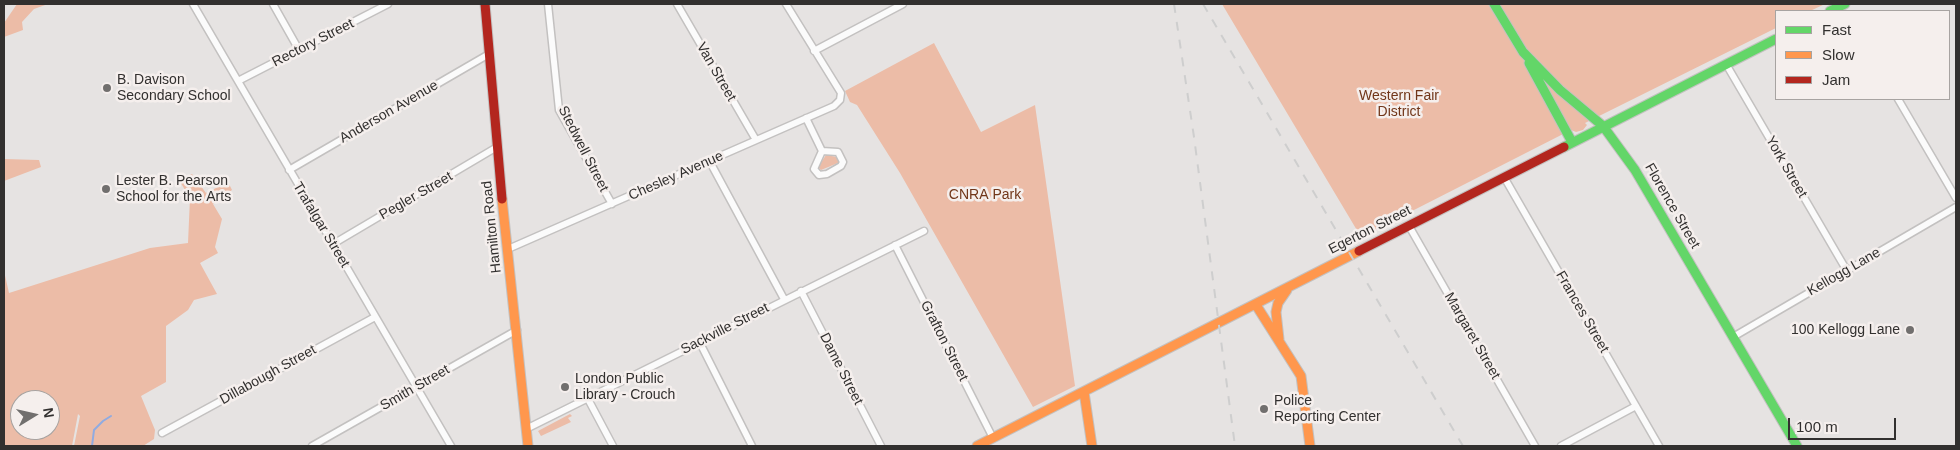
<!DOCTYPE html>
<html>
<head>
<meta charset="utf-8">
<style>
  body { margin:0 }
  #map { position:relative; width:1960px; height:450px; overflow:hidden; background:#e6e3e2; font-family:Arial,sans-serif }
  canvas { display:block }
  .frame { position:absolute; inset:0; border:5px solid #32302f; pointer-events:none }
  .legend { position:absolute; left:1775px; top:10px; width:175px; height:90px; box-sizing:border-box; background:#f5efed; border:1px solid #a7a3a1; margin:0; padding:6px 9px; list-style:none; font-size:15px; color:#32302f }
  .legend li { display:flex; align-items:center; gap:10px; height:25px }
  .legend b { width:25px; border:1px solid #a7a3a1 }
  .north { position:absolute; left:10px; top:390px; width:50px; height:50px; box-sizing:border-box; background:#f5efed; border:1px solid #a7a3a1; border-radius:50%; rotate:81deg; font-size:14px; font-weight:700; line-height:20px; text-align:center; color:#32302f }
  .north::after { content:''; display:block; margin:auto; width:18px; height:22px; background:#716f6e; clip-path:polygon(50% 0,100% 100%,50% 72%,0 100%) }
  .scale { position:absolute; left:1788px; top:418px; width:108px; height:22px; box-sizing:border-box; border:2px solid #32302f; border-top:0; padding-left:6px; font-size:15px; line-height:18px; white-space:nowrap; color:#32302f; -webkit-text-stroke:4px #f5efed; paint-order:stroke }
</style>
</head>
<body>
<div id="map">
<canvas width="1960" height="450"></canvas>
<div class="frame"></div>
<ul class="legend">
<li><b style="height:6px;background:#63d668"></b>Fast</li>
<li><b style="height:6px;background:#ff974d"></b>Slow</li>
<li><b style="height:6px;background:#b3261e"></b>Jam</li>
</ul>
<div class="north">N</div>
<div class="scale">100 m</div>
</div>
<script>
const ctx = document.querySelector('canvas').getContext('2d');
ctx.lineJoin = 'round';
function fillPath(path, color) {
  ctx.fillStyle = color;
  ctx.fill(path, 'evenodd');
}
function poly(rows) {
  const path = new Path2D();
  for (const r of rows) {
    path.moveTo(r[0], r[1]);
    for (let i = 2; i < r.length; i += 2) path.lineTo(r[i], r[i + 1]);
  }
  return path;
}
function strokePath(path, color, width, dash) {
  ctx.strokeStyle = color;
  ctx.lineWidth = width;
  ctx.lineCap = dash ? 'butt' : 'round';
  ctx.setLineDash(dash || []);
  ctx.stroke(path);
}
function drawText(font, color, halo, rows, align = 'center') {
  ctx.font = font + ' Arial,sans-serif';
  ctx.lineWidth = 5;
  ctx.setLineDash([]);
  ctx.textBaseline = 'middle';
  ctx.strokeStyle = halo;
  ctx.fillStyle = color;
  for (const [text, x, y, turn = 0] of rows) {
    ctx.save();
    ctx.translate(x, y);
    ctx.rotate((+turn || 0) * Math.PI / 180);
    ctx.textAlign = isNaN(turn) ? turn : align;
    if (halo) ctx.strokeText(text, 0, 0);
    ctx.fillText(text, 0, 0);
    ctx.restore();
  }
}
fillPath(poly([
  [17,4,48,4,34,9,22,22,23,30,4,37,4,23],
  [1222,4,1825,4,1810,11,1776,11,1776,28,1585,123,1587,125,1583,130,1576,132,1571,130,1361,237],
  [934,43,981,132,1035,105,1075,386,1033,407,900,173,857,105,850,102,845,91],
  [826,155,837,157,839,160,838,163,821,170,818,167],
  [4,159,39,160,41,167,4,181],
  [192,174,206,193,228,182,232,190,213,204,222,219,215,247,218,253,200,263,217,294,194,300,188,310,166,326,166,382,141,396,155,430,154,439,143,446,74,446,80,416,78,414,72,446,4,446,4,271,9,293,150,248,188,243,190,198,179,180],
  [20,400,50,400,50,430,20,430],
  [570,414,572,416,568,418,571,422,541,436,538,431]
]), '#ecbca7');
strokePath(poly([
  [92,446,94,430,103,421,111,416]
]), '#90abe1', 2);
const street = poly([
  [193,4,451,446],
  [273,4,299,50],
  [548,4,559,110,612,204],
  [677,4,756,140],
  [814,51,903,4],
  [1726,64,1847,271],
  [238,81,388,4],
  [1898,99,1956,198],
  [806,118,822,151,814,169,819,175,827,174,841,166,843,162,838,152,822,151],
  [710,162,784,299],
  [289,170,489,54],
  [1504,177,1659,446],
  [1409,226,1535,446],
  [333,244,497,147],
  [895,245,993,438],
  [508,249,834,106,840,100,841,93,786,4],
  [801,291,881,446],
  [1733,337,1956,207],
  [700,343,752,446],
  [588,399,613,446],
  [526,429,924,231],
  [162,433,375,317],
  [312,446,517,330],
  [1561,446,1636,406]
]);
const fast = poly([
  [1494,4,1523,52,1560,90,1603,126,1635,170,1797,446],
  [1830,11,1845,4],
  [1529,63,1572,142],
  [1564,147,1776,39]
]);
const slow = poly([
  [502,199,528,446],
  [1256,305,1301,376,1310,446],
  [1279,339,1276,312,1278,303,1287,290],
  [1084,392,1092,446],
  [977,446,1359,251]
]);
const jam = poly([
  [485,4,502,199],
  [1359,251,1564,147]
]);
strokePath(street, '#c3c1c0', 9);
strokePath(fast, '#c3c1c0', 11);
strokePath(slow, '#c3c1c0', 11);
strokePath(jam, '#c3c1c0', 11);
strokePath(street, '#fbfbfb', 6);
strokePath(fast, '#63d668', 9);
strokePath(slow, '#ff974d', 9);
strokePath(jam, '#b3261e', 9);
strokePath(poly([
  [1174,4,1194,137,1235,446],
  [1203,4,1463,446]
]), '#cecece', 2, [9, 9]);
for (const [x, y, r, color] of [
  [107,88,5,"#716f6e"],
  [106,189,5,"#716f6e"],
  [1910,330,5,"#716f6e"],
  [565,387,5,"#716f6e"],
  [1264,409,5,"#716f6e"]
]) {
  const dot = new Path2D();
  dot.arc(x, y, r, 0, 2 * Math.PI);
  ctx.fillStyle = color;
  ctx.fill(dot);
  strokePath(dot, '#f5efed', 2);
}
drawText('14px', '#32302f', '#f5efed', [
  ["Rectory Street",313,43,-27],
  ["Van Street",716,72,60],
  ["Anderson Avenue",389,112,-30],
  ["Stedwell Street",583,149,63],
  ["York Street",1786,167,60],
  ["Chesley Avenue",676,176,-24],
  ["Pegler Street",416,196,-30],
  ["Florence Street",1672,206,60],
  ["Trafalgar Street",321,225,59],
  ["Hamilton Road",492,227,-96],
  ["Egerton Street",1370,230,-27],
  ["Kellogg Lane",1844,272,-30],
  ["Frances Street",1582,312,60],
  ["Sackville Street",725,329,-27],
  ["Margaret Street",1472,336,60],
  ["Grafton Street",944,341,63],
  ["Dame Street",841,369,63],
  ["Dillabough Street",268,375,-29],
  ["Smith Street",415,388,-30]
]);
drawText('14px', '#32302f', '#f5efed', [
  ["B. Davison",117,80],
  ["Secondary School",117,96],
  ["Lester B. Pearson",116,181],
  ["School for the Arts",116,197],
  ["100 Kellogg Lane",1900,330,"right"],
  ["London Public",575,379],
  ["Library - Crouch",575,395],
  ["Police",1274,401],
  ["Reporting Center",1274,417]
], 'left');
drawText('14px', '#713619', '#f5efed', [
  ["Western Fair",1399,96],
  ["District",1399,112],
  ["CNRA Park",985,195]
]);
</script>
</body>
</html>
